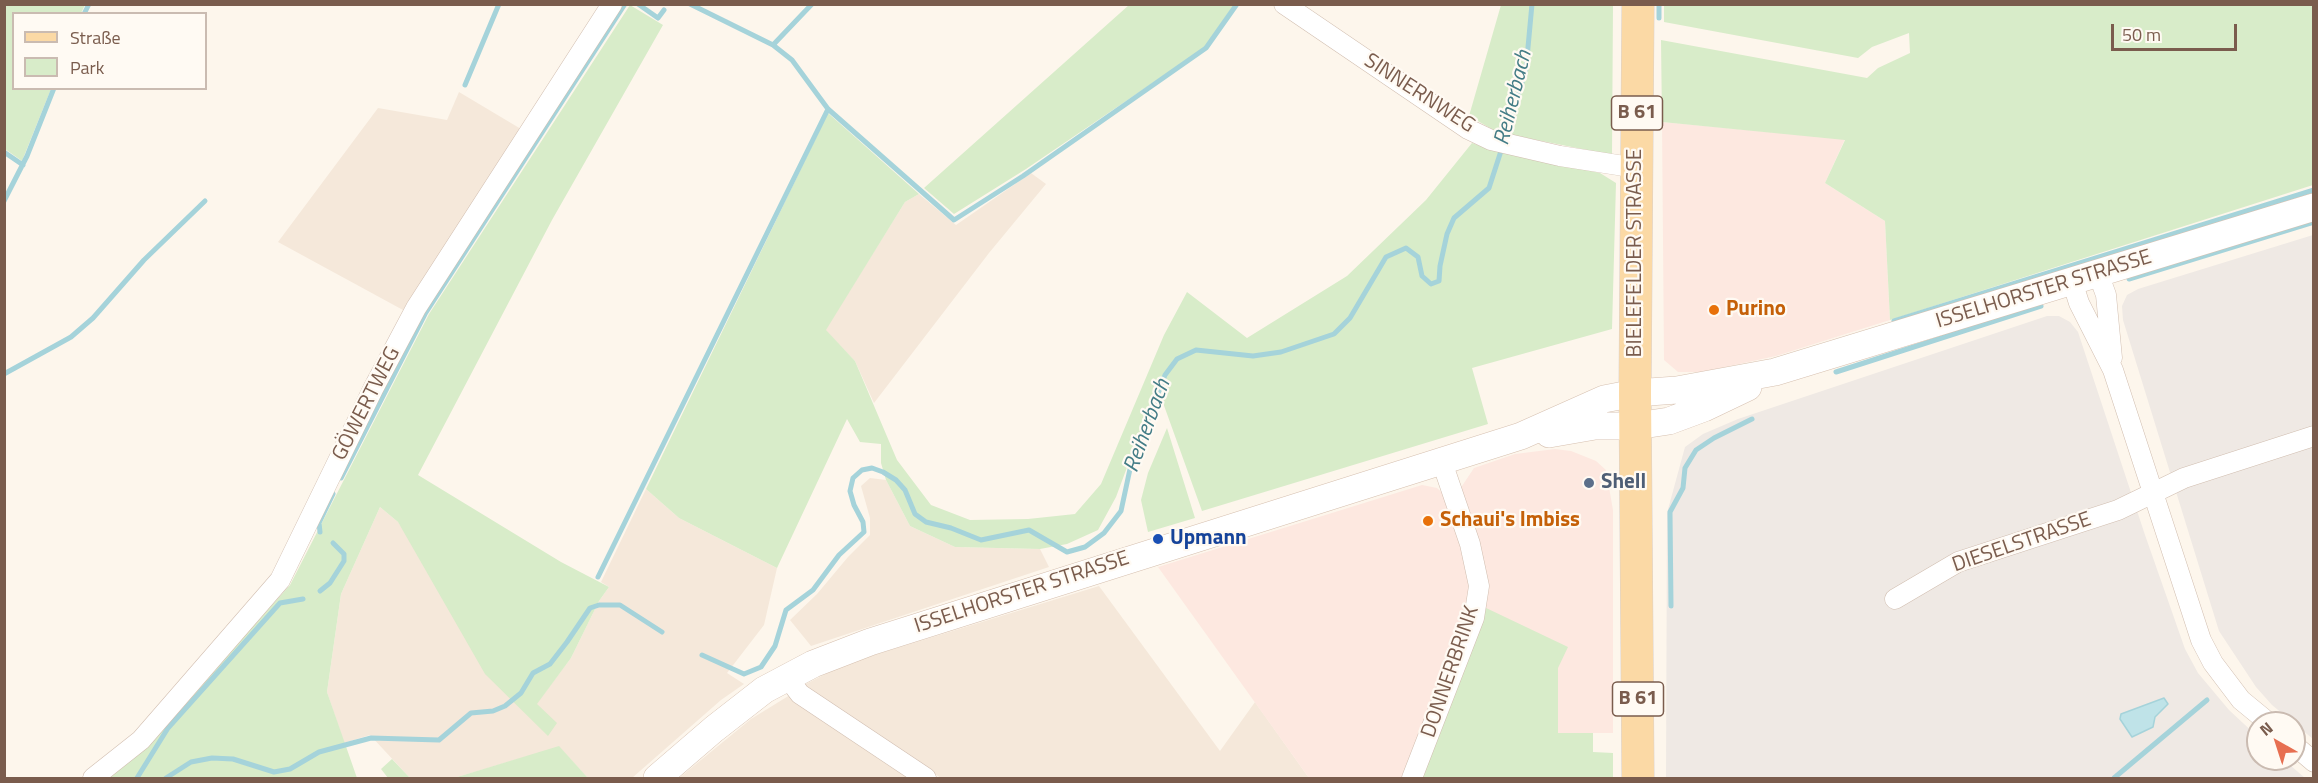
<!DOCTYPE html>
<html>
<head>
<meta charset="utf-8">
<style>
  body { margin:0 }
  #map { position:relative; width:2318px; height:783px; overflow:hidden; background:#fdf6ec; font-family:"Titillium Web",sans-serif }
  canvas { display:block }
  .frame { position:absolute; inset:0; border:6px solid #7a5c4d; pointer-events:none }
  .legend { position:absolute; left:12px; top:12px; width:195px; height:78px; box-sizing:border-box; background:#fffaf3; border:2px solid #cabbb1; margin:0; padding:8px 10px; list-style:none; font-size:18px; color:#7a5c4d }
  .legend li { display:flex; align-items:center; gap:12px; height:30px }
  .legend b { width:30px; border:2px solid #cabbb1 }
  .north { position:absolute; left:2246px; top:711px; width:60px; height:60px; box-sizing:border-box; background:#fffaf3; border:2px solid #cabbb1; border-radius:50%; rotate:321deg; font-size:16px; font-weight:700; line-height:24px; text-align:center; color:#7a5c4d }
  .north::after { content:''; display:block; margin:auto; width:21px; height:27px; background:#e76f51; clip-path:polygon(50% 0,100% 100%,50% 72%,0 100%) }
  .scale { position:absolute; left:2111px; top:24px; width:126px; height:27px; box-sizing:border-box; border:3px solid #7a5c4d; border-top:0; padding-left:8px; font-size:18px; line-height:21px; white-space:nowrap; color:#7a5c4d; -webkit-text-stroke:4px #fffaf3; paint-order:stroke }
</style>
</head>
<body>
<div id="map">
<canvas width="2318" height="783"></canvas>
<div class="frame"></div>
<ul class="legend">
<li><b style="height:8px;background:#fbd9a5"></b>Straße</li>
<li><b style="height:16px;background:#d8ecc9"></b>Park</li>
</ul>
<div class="north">N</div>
<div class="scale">50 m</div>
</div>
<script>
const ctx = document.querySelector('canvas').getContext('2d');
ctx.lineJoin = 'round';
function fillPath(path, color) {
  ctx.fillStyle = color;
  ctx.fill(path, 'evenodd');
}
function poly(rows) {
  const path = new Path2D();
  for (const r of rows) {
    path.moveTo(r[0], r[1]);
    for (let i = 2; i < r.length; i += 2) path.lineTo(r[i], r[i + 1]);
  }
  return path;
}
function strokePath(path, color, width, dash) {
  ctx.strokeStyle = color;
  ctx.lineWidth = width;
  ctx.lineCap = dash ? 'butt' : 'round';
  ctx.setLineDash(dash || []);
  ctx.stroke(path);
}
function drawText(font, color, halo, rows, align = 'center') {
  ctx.font = font + ' "Titillium Web",sans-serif';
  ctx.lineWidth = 4.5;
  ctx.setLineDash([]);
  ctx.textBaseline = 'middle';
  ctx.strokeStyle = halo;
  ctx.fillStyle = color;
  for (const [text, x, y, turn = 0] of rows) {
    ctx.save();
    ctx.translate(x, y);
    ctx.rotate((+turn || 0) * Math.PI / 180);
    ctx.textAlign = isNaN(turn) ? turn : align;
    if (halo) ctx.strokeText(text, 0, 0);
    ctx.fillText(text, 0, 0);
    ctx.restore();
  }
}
fillPath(poly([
  [459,92,521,129,403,310,278,242,378,108,447,120],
  [1031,173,1046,184,989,253,874,403,855,361,825,330,905,202,919,194,956,225],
  [870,478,886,480,910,526,955,547,1040,549,1049,567,811,646,790,620,817,594,848,557,870,535,870,518,861,486],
  [646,489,679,518,777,568,764,625,727,673,744,684,721,700,632,778,588,778,559,747,454,778,410,778,370,735,344,743,327,692,341,594,380,507,398,522,536,704,571,658,599,601,609,587,601,582],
  [1099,586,1220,751,1255,702,1309,778,941,778,800,687,845,664],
  [790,695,917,778,679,778,751,719]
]), '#f5e8da');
fillPath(poly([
  [1662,122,1845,139,1825,183,1885,221,1890,320,1776,356,1702,372,1678,372,1664,360],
  [1555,449,1571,451,1596,461,1606,470,1613,510,1613,733,1558,733,1558,668,1484,607,1460,489,1474,468,1515,454],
  [1422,485,1437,488,1447,497,1457,527,1471,591,1469,608,1405,778,1309,778,1158,567]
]), '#fde8e0');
fillPath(poly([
  [2313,235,2313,739,2272,705,2256,687,2219,631,2123,320,2122,306,2127,295,2138,289],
  [2047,316,2059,316,2070,322,2078,332,2145,535,2185,649,2198,673,2229,710,2258,737,2258,759,2283,759,2305,778,1666,778,1667,513,1685,447,1703,434,1738,419]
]), '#efe9e4');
fillPath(poly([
  [5,4,85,5,81,13,14,14,14,88,51,89,22,161,5,149],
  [630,5,663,25,552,220,418,475,561,562,609,587,599,601,571,658,537,704,557,723,548,736,485,674,398,522,380,507,341,594,327,692,357,778,104,778,146,745,290,585,429,314],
  [1129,5,1234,5,1204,48,1026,169,954,214,924,188],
  [1501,5,1613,5,1612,155,1497,132,1469,116],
  [1664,5,2313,5,2313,185,1890,320,1885,221,1825,183,1845,140,1662,122,1661,40,1867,78,1878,68,1910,53,1909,33,1872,47,1858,58,1664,22],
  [828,113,919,194,905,202,826,330,855,361,897,460,931,505,970,520,1028,519,1075,514,1101,484,1164,335,1187,292,1247,338,1347,276,1426,200,1472,143,1492,150,1600,173,1616,183,1612,329,1472,368,1488,424,1202,511,1162,400,1165,387,1158,384,1116,497,1098,530,1067,544,1040,549,955,547,910,526,886,480,881,463,881,444,860,442,847,419,777,568,679,518,646,489],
  [1167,428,1195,518,1148,532,1141,500,1148,473],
  [1484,607,1568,647,1558,668,1558,733,1593,733,1593,752,1613,753,1613,778,1419,778],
  [559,746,588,778,454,778],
  [392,759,410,778,388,778,381,769]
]), '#d8ecc9');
const water = poly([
  [2164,698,2168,704,2155,717,2153,727,2132,737,2120,719,2121,714,2164,698]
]);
fillPath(water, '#bfe3e8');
strokePath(water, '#a5d3da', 1.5);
strokePath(poly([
  [638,4,658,18,664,10],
  [690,4,773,45,792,60,828,109,954,220,1023,176,1206,48,1237,4],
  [84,14,89,4],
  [1659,18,1659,4],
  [773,45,812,4],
  [465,85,499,4],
  [4,152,23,165],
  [4,201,27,156,54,88],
  [2129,279,2314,222],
  [1894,321,2314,190],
  [1836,372,2041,306],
  [4,374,71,337,93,318,144,260,205,201],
  [341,478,425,314,625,4],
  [320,532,319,523,333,494],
  [598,577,828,109],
  [320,591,330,583,344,561,344,554,333,543],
  [1671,606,1670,512,1683,488,1685,468,1696,450,1714,438,1752,419],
  [702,655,744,674,761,667,775,646,786,610,813,590,839,555,864,532,863,522,854,505,850,491,853,478,862,470,872,468,883,472,896,480,905,490,915,514,926,522,951,528,981,540,1029,530,1067,552,1085,547,1104,533,1121,511,1130,469,1165,375,1177,359,1196,350,1253,356,1281,352,1334,334,1350,318,1386,257,1406,248,1418,257,1422,276,1431,284,1439,281,1440,266,1447,234,1454,218,1489,188,1500,154,1526,69,1532,4],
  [137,778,168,728,271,613,280,603,303,599],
  [166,778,191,762,212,758,233,759,274,772,290,769,319,752,371,738,439,740,471,713,493,711,505,706,521,693,533,673,550,664,567,642,590,608,599,605,620,605,662,632],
  [2114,778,2207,700]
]), '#a5d3da', 5);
const street = poly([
  [1284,4,1468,129,1491,140,1560,156,1637,168],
  [2098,273,2106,295,2112,358],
  [2072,281,2079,303,2113,370,2201,640,2213,663,2241,700,2269,723],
  [1895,599,1958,562,2118,510,2184,478,2314,436],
  [787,677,800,694,926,778],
  [2294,745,2314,762],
  [93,778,141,740,280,580,373,389,416,308,612,4],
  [1412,778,1474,618,1479,586,1470,544,1442,462]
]);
const secondary = poly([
  [1549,434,1595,426,1636,426,1669,421,1704,408,1748,387],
  [657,778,714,729,764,690,813,664,870,642,1521,436,1604,399,1635,393,1677,390,1775,372,2314,207]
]);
const primary = poly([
  [1638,778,1635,393,1638,4]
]);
strokePath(street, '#d1beb0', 21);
strokePath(secondary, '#d6c0b0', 28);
strokePath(primary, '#dad1cd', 33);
strokePath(street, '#fff', 20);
strokePath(secondary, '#fff', 27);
strokePath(primary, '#fbd9a5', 32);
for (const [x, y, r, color] of [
  [1714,310,6,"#e8710a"],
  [1589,483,6,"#5c6f8a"],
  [1428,521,6,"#e8710a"],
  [1158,539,6,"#1a4fb4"]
]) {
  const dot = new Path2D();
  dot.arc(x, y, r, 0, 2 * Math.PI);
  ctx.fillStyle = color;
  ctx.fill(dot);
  strokePath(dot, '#fffaf3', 2);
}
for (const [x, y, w] of [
  [1637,113,51],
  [1638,699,51]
]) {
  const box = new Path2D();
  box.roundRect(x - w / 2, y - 17, w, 34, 4.5);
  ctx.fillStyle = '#fffaf3';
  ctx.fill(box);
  strokePath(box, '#7a5c4d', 1.5);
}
drawText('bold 20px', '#7a5c4d', null, [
  ["B 61",1637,113],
  ["B 61",1638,699]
]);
drawText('21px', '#7a5c4d', '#fffaf3', [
  ["SINNERNWEG",1419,94,33],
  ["BIELEFELDER STRASSE",1636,253,-90],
  ["ISSELHORSTER STRASSE",2044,290,-17],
  ["GÖWERTWEG",367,404,-63],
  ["DIESELSTRASSE",2022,543,-19],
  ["ISSELHORSTER STRASSE",1022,593,-18],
  ["DONNERBRINK",1451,672,-71]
]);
drawText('bold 21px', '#c56008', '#fffaf3', [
  ["Purino",1726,310],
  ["Schaui's Imbiss",1440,521]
], 'left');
drawText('bold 21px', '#4e5e75', '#fffaf3', [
  ["Shell",1601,483]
], 'left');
drawText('bold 21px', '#164399', '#fffaf3', [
  ["Upmann",1170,539]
], 'left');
drawText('italic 22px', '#437c86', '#fffaf3', [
  ["Reiherbach",1514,98,-76],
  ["Reiherbach",1148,426,-70]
]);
</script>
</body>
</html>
